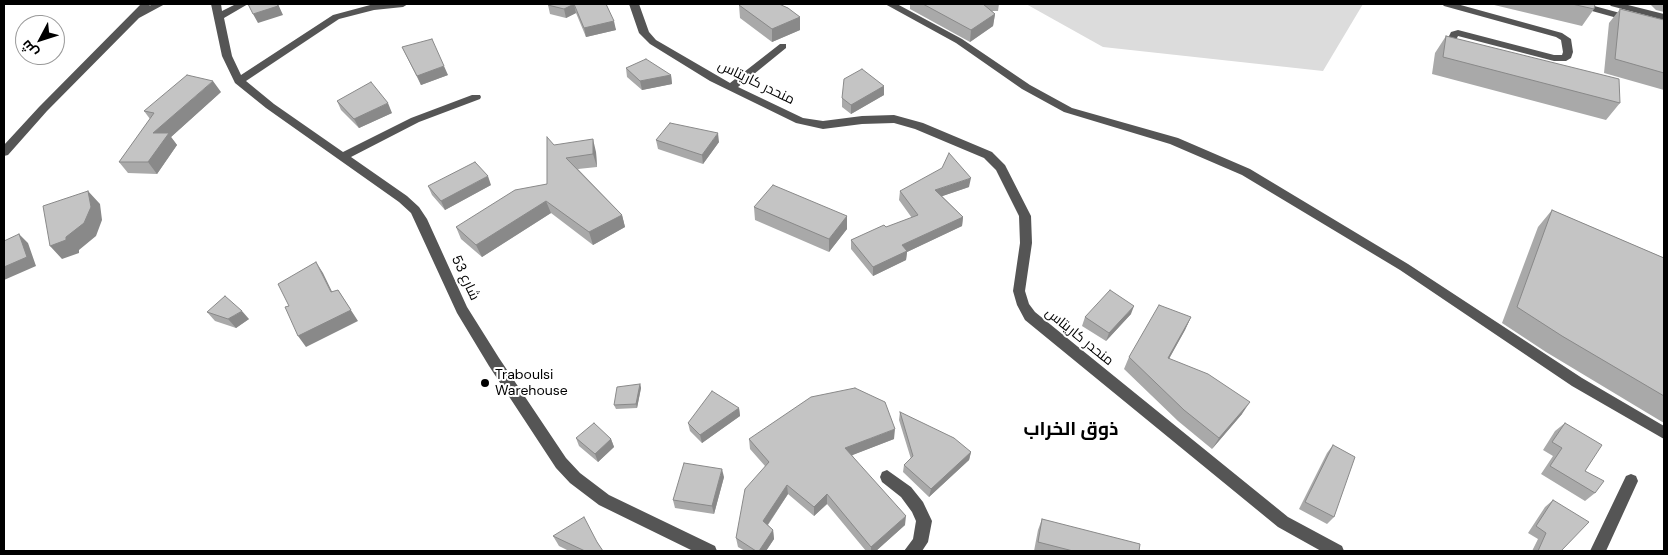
<!DOCTYPE html>
<html>
<head>
<meta charset="utf-8">
<style>
  body { margin:0 }
  #map { position:relative; width:1668px; height:555px; overflow:hidden; background:#fff; font-family:"DM Sans",Cairo,sans-serif }
  canvas { display:block }
  .frame { position:absolute; inset:0; border:5px solid #000; pointer-events:none }
  .north { position:absolute; left:15px; top:15px; width:50px; height:50px; box-sizing:border-box; background:#fff; border:1px solid #999; border-radius:50%; rotate:230deg; font-size:14px; font-weight:700; line-height:20px; text-align:center; color:#000 }
  .north::after { content:''; display:block; margin:auto; width:18px; height:22px; background:#000; clip-path:polygon(50% 0,100% 100%,50% 72%,0 100%) }
</style>
</head>
<body>
<div id="map">
<canvas width="1668" height="555"></canvas>
<div class="frame"></div>
<div class="north">ش</div>
</div>
<script>
const ctx = document.querySelector('canvas').getContext('2d');
ctx.lineJoin = 'round';
function fillPath(path, color) {
  ctx.fillStyle = color;
  ctx.fill(path, 'evenodd');
}
function poly(rows) {
  const path = new Path2D();
  for (const r of rows) {
    path.moveTo(r[0], r[1]);
    for (let i = 2; i < r.length; i += 2) path.lineTo(r[i], r[i + 1]);
  }
  return path;
}
function strokePath(path, color, width, dash) {
  ctx.strokeStyle = color;
  ctx.lineWidth = width;
  ctx.lineCap = dash ? 'butt' : 'round';
  ctx.setLineDash(dash || []);
  ctx.stroke(path);
}
function drawText(font, color, halo, rows, align = 'center') {
  ctx.font = font + ' "DM Sans",Cairo,sans-serif';
  ctx.lineWidth = 4;
  ctx.setLineDash([]);
  ctx.textBaseline = 'middle';
  ctx.strokeStyle = halo;
  ctx.fillStyle = color;
  for (const [text, x, y, turn = 0] of rows) {
    ctx.save();
    ctx.translate(x, y);
    ctx.rotate((+turn || 0) * Math.PI / 180);
    ctx.textAlign = isNaN(turn) ? turn : align;
    if (halo) ctx.strokeText(text, 0, 0);
    ctx.fillText(text, 0, 0);
    ctx.restore();
  }
}
fillPath(poly([
  [1026,4,1363,4,1323,71,1103,47]
]), '#dcdcdc');
fillPath(poly([
  [141,4,151,4,149,6,153,4,165,4,139,18,47,111,8,155,4,156,4,145,39,107,141,4],
  [211,4,221,4,222,11,236,4,248,4,224,18,232,56,241,75,333,15,374,4,408,4,403,7,374,10,339,19,246,81,274,104,343,152,411,118,472,95,480,95,481,97,480,99,419,122,351,157,407,196,419,207,427,219,467,307,499,358,566,458,580,473,609,495,715,546,717,551,693,551,599,505,570,483,556,468,489,366,457,313,411,213,399,202,266,108,235,83,222,56,211,4],
  [629,4,639,4,649,32,656,40,730,83,780,44,786,44,786,48,738,87,803,118,823,121,862,116,894,115,923,123,992,152,1005,165,1031,216,1032,243,1025,291,1029,304,1035,312,1288,517,1342,546,1344,551,1321,551,1278,527,1025,320,1017,305,1013,291,1020,243,1019,216,996,170,984,158,915,129,894,123,862,124,823,129,796,123,710,81,650,44,639,33,629,4],
  [885,4,897,4,962,39,1030,85,1072,108,1178,138,1250,169,1408,264,1582,378,1664,426,1664,439,1572,386,1400,270,1242,175,1170,144,1064,112,1022,89,956,43,885,4],
  [1442,4,1457,4,1562,33,1571,39,1573,52,1571,58,1566,61,1554,61,1458,36,1454,44,1448,44,1446,42,1451,32,1458,30,1554,55,1562,55,1563,52,1561,40,1556,37,1444,6,1442,4],
  [1572,4,1587,4,1664,25,1664,31,1574,6,1572,4],
  [1609,4,1624,4,1664,14,1664,20,1611,6,1609,4],
  [887,470,911,487,923,502,932,521,928,542,922,551,904,551,913,539,916,521,912,512,901,497,882,482,880,477,882,472,887,470],
  [1631,474,1636,476,1638,481,1606,551,1590,551,1626,476,1631,474]
]), '#555');
fillPath(poly([
  [606,4,616,30,586,37,576,13,566,18,550,14,548,5],
  [910,4,999,4,998,11,992,11,995,14,993,26,970,42,910,9],
  [1490,4,1595,4,1594,9,1582,26],
  [1650,4,1664,4,1664,12,1656,10],
  [739,5,800,17,800,30,772,42,740,18],
  [1620,9,1664,20,1664,90,1604,73,1609,23],
  [1446,36,1620,103,1606,120,1432,74,1435,53],
  [402,47,448,75,421,85],
  [626,68,671,75,672,84,642,90,627,77],
  [884,86,884,95,851,114,842,107,842,98],
  [221,92,171,137,177,145,157,174,128,173,119,162,150,119,144,111],
  [337,101,392,113,359,128,341,110],
  [656,140,719,142,703,164,658,149],
  [554,145,596,152,597,167,578,169,622,215,625,227,593,245,551,213,482,257,461,239,456,227,547,184],
  [491,185,445,210,432,195,428,186],
  [969,187,942,196,963,217,962,226,907,252,906,260,873,276,851,249,851,240,912,218,899,200,900,191],
  [754,207,847,216,847,229,829,252,755,220],
  [1552,210,1664,258,1664,423,1546,352,1502,323,1538,227],
  [207,312,249,319,236,328,215,321],
  [1131,314,1106,341,1082,326,1085,317],
  [1191,317,1185,330,1169,359,1242,414,1212,449,1178,421,1124,369,1129,357],
  [640,384,641,388,637,408,616,409,614,405],
  [739,408,740,416,702,443,690,431,688,423],
  [900,412,971,452,969,460,929,497,903,472,904,465,911,459,899,420],
  [1565,423,1595,493,1585,501,1541,474,1553,456,1543,450,1555,431],
  [576,438,611,439,614,447,598,462,579,446],
  [749,439,894,439,852,455,905,525,876,551,866,551,827,504,814,516,788,494,768,525,773,530,774,539,766,551,745,551,738,547,736,538,765,466,750,449],
  [1333,445,1334,517,1327,524,1299,509,1327,453],
  [724,477,714,514,675,508,673,500],
  [1553,500,1561,551,1532,551,1538,539,1528,533,1545,507],
  [1042,519,1139,551,1034,551,1038,530],
  [553,536,597,542,603,551,569,551,559,546]
]), '#a9a9a9');
fillPath(poly([
  [277,4,278,4,283,15,258,23,253,14],
  [574,4,576,13,566,18,564,9],
  [995,14,993,26,970,42,971,30],
  [800,17,800,30,772,42,772,29],
  [614,21,616,30,586,37,584,28],
  [444,66,448,75,421,85,417,76],
  [671,75,672,84,642,90,640,81],
  [213,81,221,92,171,137,177,145,157,174,148,162,153,133],
  [884,86,884,95,851,114,851,105],
  [388,103,392,113,359,128,354,119],
  [718,133,719,142,703,164,702,155],
  [593,139,596,152,597,167,593,154],
  [488,176,491,185,445,210,441,201],
  [971,178,969,187,934,199,935,190],
  [88,191,100,204,102,220,96,236,79,250,79,253,62,259,50,246,66,237],
  [546,201,551,213,482,257,476,245],
  [622,215,625,227,593,245,589,232],
  [847,216,847,229,829,252,829,239],
  [963,217,962,226,907,252,906,260,873,276,873,267,902,245],
  [19,234,28,243,36,266,4,280,4,267],
  [316,262,323,273,338,304,331,292],
  [338,290,358,321,306,347,298,336],
  [1134,306,1131,314,1106,341,1109,333],
  [242,311,249,319,236,328,228,319],
  [1191,317,1185,330,1162,371,1168,358],
  [640,384,641,388,637,408,636,404],
  [1250,402,1242,414,1212,449,1219,438],
  [739,408,740,416,702,443,700,435],
  [895,429,894,439,845,458,845,448],
  [611,439,614,447,598,462,595,454],
  [971,452,969,460,929,497,931,489],
  [722,469,724,477,714,514,712,506],
  [787,485,788,494,764,530,763,521],
  [827,494,827,504,814,516,814,507],
  [906,516,905,525,876,551,871,551,871,547],
  [773,530,774,539,766,551,759,551]
]), '#898989');
const building = poly([
  [248,4,277,4,278,6,253,14,248,4],
  [549,4,606,4,614,21,584,28,574,4,564,9,548,5,549,4],
  [741,4,779,4,788,8,800,17,772,29,739,5,741,4],
  [923,4,983,4,995,14,971,30,923,4],
  [1572,4,1595,4,1594,9,1572,4],
  [1620,9,1664,20,1664,73,1615,59,1620,9],
  [1446,36,1619,79,1620,103,1443,57,1446,36],
  [432,39,444,66,417,76,402,47,432,39],
  [646,59,671,75,640,81,626,68,646,59],
  [862,69,884,86,851,105,842,98,844,79,862,69],
  [187,75,213,81,153,133,169,133,148,162,119,162,154,113,144,111,187,75],
  [371,82,388,103,354,119,337,101,371,82],
  [670,123,718,133,702,155,656,140,670,123],
  [547,137,554,145,593,139,593,154,566,158,622,215,589,232,546,201,476,245,456,227,515,190,547,184,547,137],
  [949,153,971,178,935,190,963,217,902,245,907,251,873,267,851,240,884,225,886,227,918,215,900,191,942,168,949,153],
  [475,162,488,176,441,201,428,186,475,162],
  [773,185,847,216,829,239,754,207,773,185],
  [88,191,91,207,84,223,66,237,66,240,50,246,43,206,88,191],
  [1552,210,1664,258,1664,396,1562,336,1517,307,1552,210],
  [19,234,27,257,4,267,4,241,19,234],
  [316,262,331,292,338,290,351,310,298,336,285,307,289,306,278,284,316,262],
  [1110,290,1134,306,1109,333,1085,317,1110,290],
  [225,296,242,311,228,319,207,312,225,296],
  [1159,305,1191,317,1168,358,1208,374,1250,402,1219,438,1184,410,1129,357,1159,305],
  [640,384,636,404,614,405,617,387,640,384],
  [855,388,885,402,895,429,845,448,906,516,871,547,827,494,814,507,787,485,763,521,773,530,759,551,756,551,736,538,745,489,769,462,749,439,811,397,855,388],
  [712,391,739,408,700,435,688,423,712,391],
  [900,412,954,438,971,452,931,489,904,465,913,456,900,412],
  [594,423,611,439,595,454,576,438,594,423],
  [1565,423,1602,445,1585,471,1604,481,1595,493,1550,466,1562,448,1552,442,1565,423],
  [1333,445,1355,457,1334,517,1305,502,1333,445],
  [684,463,722,469,712,506,673,500,684,463],
  [1553,500,1589,522,1561,551,1538,551,1546,533,1536,526,1553,500],
  [584,517,597,542,603,551,585,551,553,536,584,517],
  [1042,519,1140,544,1139,551,1073,551,1038,542,1042,519]
]);
fillPath(building, '#c4c4c4');
strokePath(building, '#898989', 1);
for (const [x, y, r, color] of [
  [485,383,5,"#000"]
]) {
  const dot = new Path2D();
  dot.arc(x, y, r, 0, 2 * Math.PI);
  ctx.fillStyle = color;
  ctx.fill(dot);
  strokePath(dot, '#fff', 2);
}
drawText('14px', '#000', '#fff', [
  ["منحدر كاريتاس",756,83,26],
  ["شارع 53",465,278,65],
  ["منحدر كاريتاس",1079,337,39]
]);
drawText('14px', '#000', '#fff', [
  ["Traboulsi",495,375],
  ["Warehouse",495,391]
], 'left');
drawText('bold 19px', '#000', '#fff', [
  ["ذوق الخراب",1071,430]
]);
</script>
</body>
</html>
